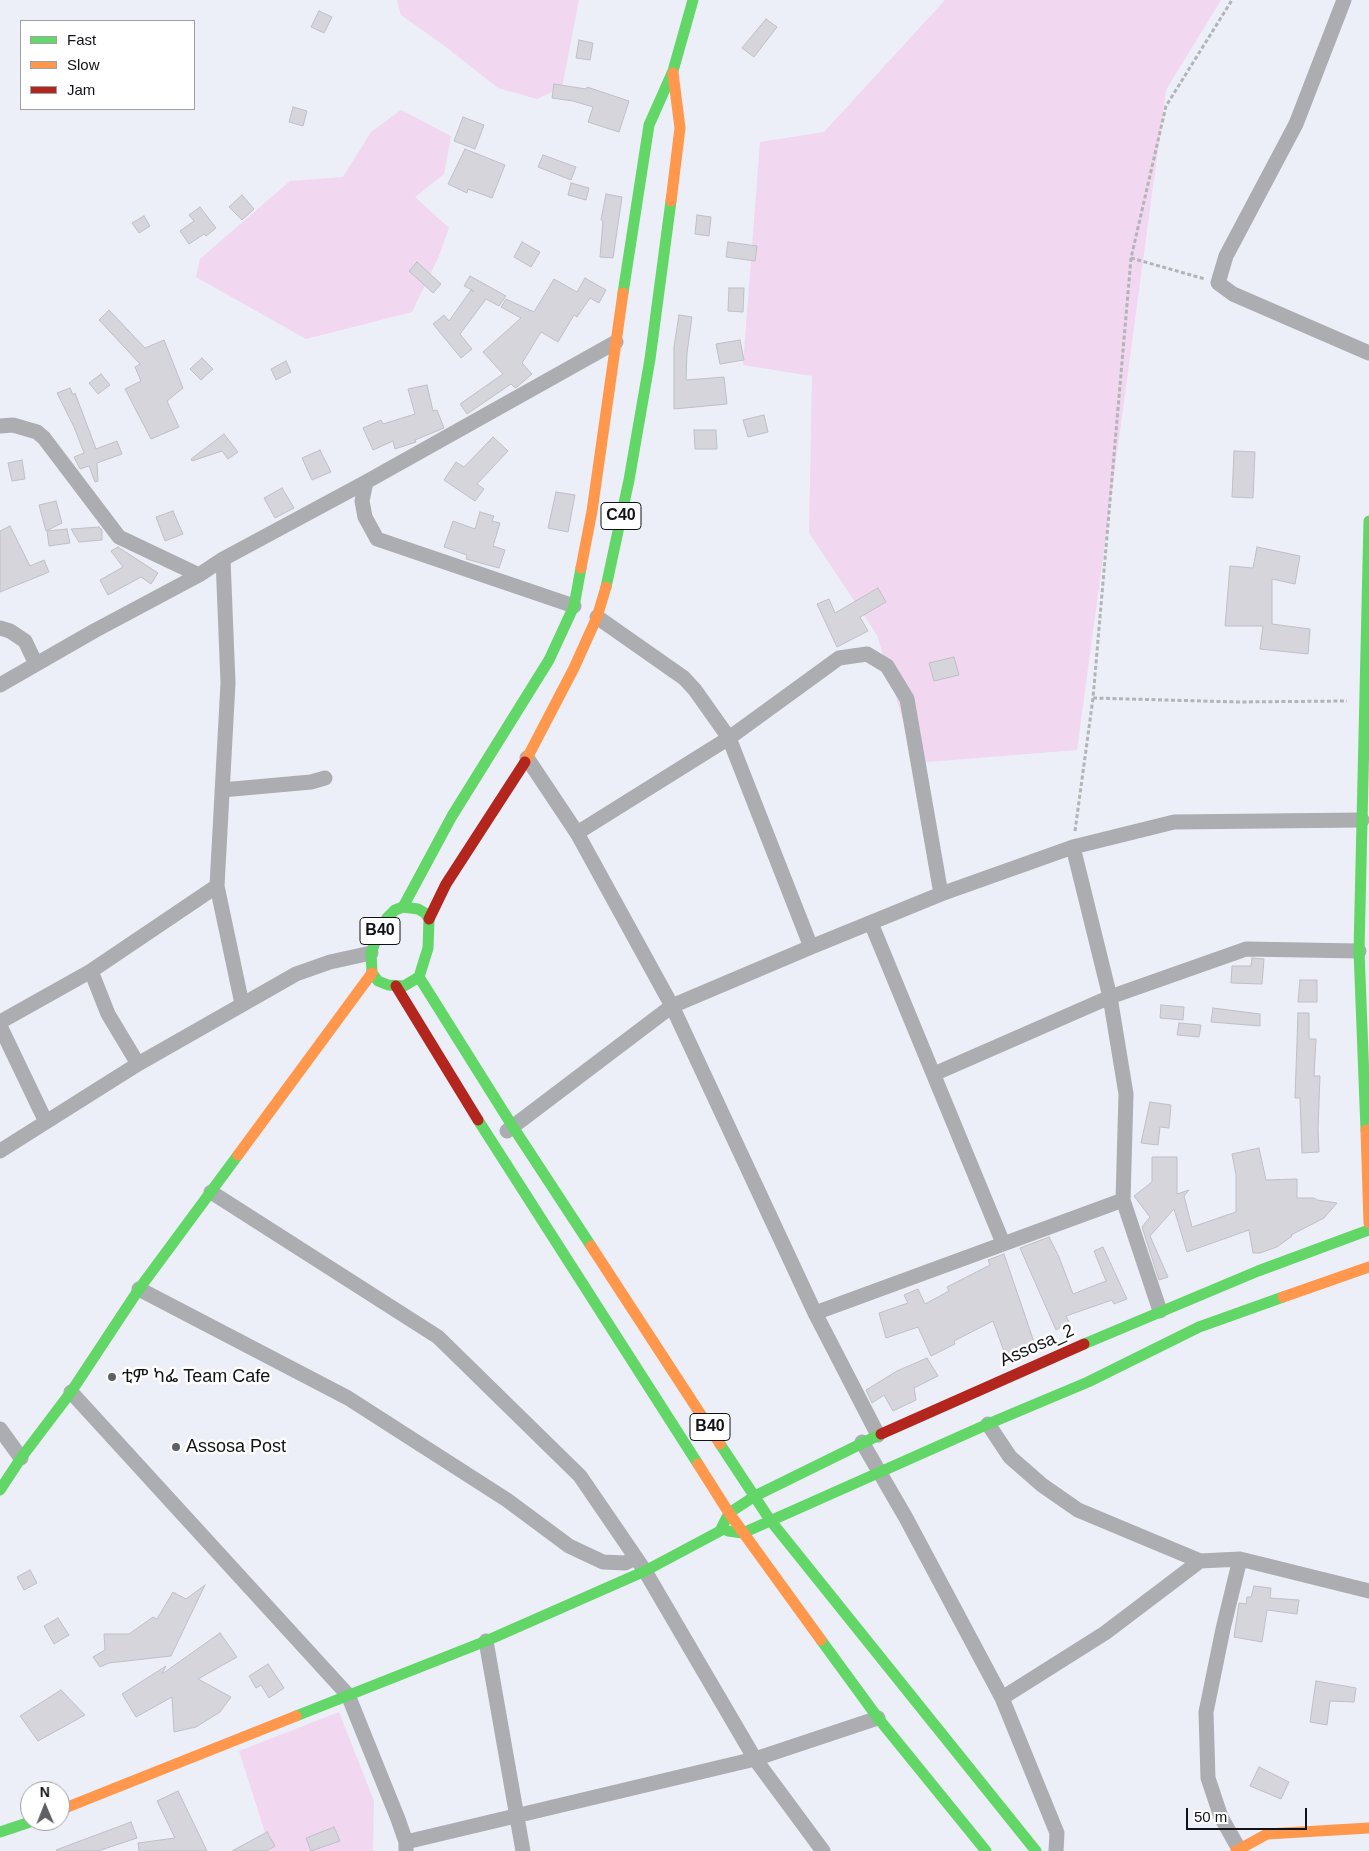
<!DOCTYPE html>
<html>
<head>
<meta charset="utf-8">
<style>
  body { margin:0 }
  #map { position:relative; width:1369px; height:1851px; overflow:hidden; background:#eceff7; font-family:Helvetica,sans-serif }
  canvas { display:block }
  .legend { position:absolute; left:20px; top:20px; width:175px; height:90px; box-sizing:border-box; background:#fff; border:1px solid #a0a1a3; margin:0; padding:6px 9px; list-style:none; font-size:15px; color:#111318 }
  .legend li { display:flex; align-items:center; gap:10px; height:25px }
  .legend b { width:25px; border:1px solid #a0a1a3 }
  .north { position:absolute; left:20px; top:1781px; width:50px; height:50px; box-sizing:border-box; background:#fff; border:1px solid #a0a1a3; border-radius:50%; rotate:359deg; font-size:14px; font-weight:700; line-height:20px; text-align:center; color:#111318 }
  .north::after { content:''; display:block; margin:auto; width:18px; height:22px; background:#5e6066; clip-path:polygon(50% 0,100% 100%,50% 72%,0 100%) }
  .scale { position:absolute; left:1186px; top:1808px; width:121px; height:22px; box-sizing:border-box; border:2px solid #111318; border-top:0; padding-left:6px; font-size:15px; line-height:18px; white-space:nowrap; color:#111318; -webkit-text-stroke:4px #fff; paint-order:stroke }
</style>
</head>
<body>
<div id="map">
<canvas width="1369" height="1851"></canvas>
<ul class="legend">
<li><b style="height:6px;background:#63d668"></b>Fast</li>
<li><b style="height:6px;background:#ff974d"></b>Slow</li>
<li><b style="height:6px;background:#b3261e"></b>Jam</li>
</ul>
<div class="north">N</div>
<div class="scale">50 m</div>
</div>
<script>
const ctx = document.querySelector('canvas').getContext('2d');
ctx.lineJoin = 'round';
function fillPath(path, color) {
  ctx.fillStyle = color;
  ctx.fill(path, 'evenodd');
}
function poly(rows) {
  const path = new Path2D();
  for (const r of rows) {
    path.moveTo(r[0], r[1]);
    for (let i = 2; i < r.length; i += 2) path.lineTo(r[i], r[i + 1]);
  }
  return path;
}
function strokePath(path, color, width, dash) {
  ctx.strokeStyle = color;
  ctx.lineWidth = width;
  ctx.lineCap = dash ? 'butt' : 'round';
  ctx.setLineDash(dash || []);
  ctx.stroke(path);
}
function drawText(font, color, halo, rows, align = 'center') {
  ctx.font = font + ' Helvetica,"Noto Sans Ethiopic",sans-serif';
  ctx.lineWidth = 5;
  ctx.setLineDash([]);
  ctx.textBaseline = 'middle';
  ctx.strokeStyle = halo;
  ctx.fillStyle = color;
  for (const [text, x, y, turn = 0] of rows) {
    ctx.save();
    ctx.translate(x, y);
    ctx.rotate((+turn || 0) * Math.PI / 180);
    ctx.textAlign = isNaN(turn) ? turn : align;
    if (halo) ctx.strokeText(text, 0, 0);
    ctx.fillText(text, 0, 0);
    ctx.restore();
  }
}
fillPath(poly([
  [397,0,579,0,562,87,537,99,498,88,446,47,401,15],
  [945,0,1221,0,1166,90,1077,750,916,763,877,635,809,533,812,376,743,365,760,142,824,132],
  [401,110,451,136,444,174,415,197,449,228,439,256,412,312,306,339,196,277,200,259,290,181,343,177,371,132],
  [339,1712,374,1801,373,1851,271,1851,239,1751]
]), '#f1d7f0');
const building = poly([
  [319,11,332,17,324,33,311,27,319,11],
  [766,19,777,27,754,57,742,48,766,19],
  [579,40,593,43,590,60,576,58,579,40],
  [554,84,586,89,587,87,629,101,619,132,588,122,593,107,573,101,552,98,554,84],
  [293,107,307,111,303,126,289,122,293,107],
  [463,117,484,125,475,149,454,141,463,117],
  [465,149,505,165,492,198,468,189,467,193,448,184,465,149],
  [543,155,576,167,571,180,538,167,543,155],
  [571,183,589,188,586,200,568,195,571,183],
  [606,194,622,197,613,258,600,257,603,221,601,220,606,194],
  [242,195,254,209,242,220,229,207,242,195],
  [200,207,216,228,206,236,204,234,189,244,180,231,194,221,189,215,200,207],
  [697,215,711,217,709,236,695,234,697,215],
  [144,216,150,226,139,233,132,223,144,216],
  [522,242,540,252,531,267,514,257,522,242],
  [728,242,757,246,755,261,726,257,728,242],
  [417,262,441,284,433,293,409,271,417,262],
  [470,276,506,296,499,306,486,299,460,334,472,349,461,358,433,324,444,315,449,321,471,290,473,292,474,291,464,286,470,276],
  [585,278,606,290,599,303,590,298,577,317,574,315,558,342,541,332,522,363,532,374,517,387,515,388,511,384,467,414,460,404,503,374,483,352,521,318,501,307,506,299,534,312,554,279,577,292,585,278],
  [729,288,744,288,743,312,728,311,729,288],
  [109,310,145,348,164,340,183,388,167,401,179,427,151,439,125,389,141,381,135,367,140,364,99,320,109,310],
  [679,315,692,317,687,353,686,380,724,377,727,404,674,409,674,347,679,315],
  [740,340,744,360,720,364,716,344,740,340],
  [202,358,213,369,201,380,190,369,202,358],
  [286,361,291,372,276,380,271,369,286,361],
  [101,374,110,385,98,394,89,383,101,374],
  [427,385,433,411,437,410,444,428,415,440,416,442,395,449,393,441,373,450,363,428,381,420,383,424,415,414,408,389,427,385],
  [70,388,73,395,75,393,96,449,117,441,122,454,97,463,98,481,95,482,89,466,80,469,74,457,84,453,74,427,57,393,70,388],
  [764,415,768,432,748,437,743,420,764,415],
  [694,430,716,430,717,449,695,449,694,430],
  [224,434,238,452,228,459,222,451,192,461,191,459,224,434],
  [493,437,508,451,477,484,484,489,475,501,444,480,456,462,464,467,493,437],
  [320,450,331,472,312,480,302,458,320,450],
  [1234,451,1255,452,1253,498,1232,497,1234,451],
  [22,460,25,479,12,481,8,463,22,460],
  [282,488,294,508,275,518,264,498,282,488],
  [556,492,575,495,568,532,548,528,556,492],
  [56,501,62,523,46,531,39,505,56,501],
  [173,511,183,534,165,541,156,517,173,511],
  [480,512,494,516,492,521,500,523,493,546,505,550,499,568,466,559,467,555,444,547,453,521,475,529,480,512],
  [10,526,30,566,44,560,49,572,0,592,0,531,10,526],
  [99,527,102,530,102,540,79,542,71,529,99,527],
  [67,529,70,543,49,546,47,531,67,529],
  [118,547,158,573,151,584,141,577,108,595,100,580,123,567,111,551,118,547],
  [1257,547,1300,556,1295,584,1272,579,1272,624,1310,629,1308,654,1260,649,1263,626,1225,626,1230,566,1253,568,1257,547],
  [878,588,886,602,860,617,868,631,837,647,817,604,829,599,835,613,878,588],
  [954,657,959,675,934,681,929,663,954,657],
  [1252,958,1264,959,1262,984,1231,983,1232,966,1251,966,1252,958],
  [1300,980,1317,980,1317,1002,1298,1002,1300,980],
  [1161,1005,1184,1007,1183,1020,1160,1018,1161,1005],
  [1213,1008,1260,1014,1260,1026,1211,1022,1213,1008],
  [1298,1013,1309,1013,1309,1039,1316,1039,1314,1076,1320,1076,1318,1130,1319,1152,1302,1153,1300,1098,1295,1098,1298,1013],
  [1179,1023,1201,1025,1199,1037,1177,1035,1179,1023],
  [1150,1102,1171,1105,1169,1128,1160,1127,1158,1145,1141,1143,1150,1102],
  [1259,1148,1266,1180,1297,1179,1297,1198,1314,1198,1317,1200,1337,1203,1324,1218,1291,1235,1292,1236,1277,1247,1260,1253,1253,1253,1249,1230,1187,1252,1174,1209,1150,1236,1168,1277,1159,1280,1142,1227,1150,1217,1134,1196,1152,1182,1152,1157,1177,1157,1177,1194,1189,1190,1184,1196,1192,1227,1236,1212,1236,1175,1232,1154,1259,1148],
  [1049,1237,1059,1257,1073,1294,1106,1281,1094,1251,1103,1247,1127,1299,1114,1304,1112,1300,1066,1316,1069,1322,1056,1330,1020,1248,1049,1237],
  [1004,1254,1034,1342,1005,1354,993,1321,954,1341,955,1344,931,1356,918,1327,886,1338,879,1313,908,1303,904,1295,918,1289,925,1304,949,1291,947,1287,990,1265,988,1260,1004,1254],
  [927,1358,938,1376,914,1388,916,1400,893,1411,884,1395,872,1403,866,1390,897,1371,927,1358],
  [30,1570,37,1583,24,1590,17,1577,30,1570],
  [205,1585,171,1656,109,1663,100,1667,93,1657,105,1650,104,1634,129,1634,153,1617,157,1619,173,1592,186,1599,205,1585],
  [1254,1586,1271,1588,1270,1598,1299,1600,1297,1614,1267,1610,1262,1642,1234,1637,1239,1603,1246,1604,1247,1597,1251,1597,1254,1586],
  [58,1618,69,1635,54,1644,44,1626,58,1618],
  [220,1633,237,1657,198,1679,231,1697,220,1712,196,1727,174,1732,172,1697,136,1717,122,1694,166,1666,162,1674,220,1633],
  [268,1664,284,1688,269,1698,261,1685,256,1688,249,1676,268,1664],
  [1316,1681,1356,1688,1354,1702,1330,1701,1327,1725,1310,1722,1316,1681],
  [61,1690,85,1715,38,1741,20,1716,61,1690],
  [1259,1767,1289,1782,1281,1799,1250,1786,1259,1767],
  [178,1791,207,1851,139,1851,138,1843,175,1838,157,1801,178,1791],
  [131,1822,137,1838,98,1851,57,1851,56,1850,131,1822],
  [334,1827,340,1841,311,1851,306,1838,334,1827],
  [267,1832,275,1846,267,1851,232,1851,267,1832]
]);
fillPath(building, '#d5d5db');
strokePath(building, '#bfbfc6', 1);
strokePath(poly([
  [1131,258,1205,279],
  [1093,698,1238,702,1347,701],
  [1075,831,1093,698,1131,258,1166,106,1232,0]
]), '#b2b4b7', 3, [4, 2.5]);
strokePath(poly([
  [1344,0,1296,124,1226,256,1218,283,1233,294,1369,353],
  [0,426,13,425,37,432,44,438,119,537,199,575],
  [366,482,362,501,365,517,377,539,574,606],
  [223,559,228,683,217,886,242,1004],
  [597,617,684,678,695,690,729,738,811,947],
  [0,628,10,631,25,641,36,664],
  [0,685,94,631,199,575,223,559,366,482,616,342],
  [527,758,577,833,672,1006,815,1313,878,1435],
  [222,790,311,782,325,778],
  [577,833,729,738,839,658,867,654,887,666,907,699,941,894],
  [871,923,1003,1243],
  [91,971,108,1014,138,1064],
  [0,1022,91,971,217,886],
  [0,1026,46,1122],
  [934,1074,1110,997,1246,949,1359,951],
  [507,1131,672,1006,811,947,941,894,1073,847,1174,822,1362,820],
  [0,1151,138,1064,296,974,330,962,371,953],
  [211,1192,438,1337,580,1476,645,1571,755,1759,823,1851],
  [1123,1200,1160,1311],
  [139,1289,348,1398,507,1500,569,1546,603,1562,625,1563,635,1558],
  [815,1313,1123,1200,1126,1094,1110,997,1073,847],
  [71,1392,348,1695,398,1819,406,1842,406,1851],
  [988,1424,1010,1457,1042,1485,1078,1510,1200,1561,1240,1559,1369,1591],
  [0,1429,21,1458],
  [862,1442,906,1518,1002,1698,1057,1833,1056,1851],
  [486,1641,523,1851],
  [1002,1698,1105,1633,1200,1561],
  [406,1842,755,1759,878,1718],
  [1239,1849,1221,1817,1208,1778,1206,1712,1223,1629,1240,1559]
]), '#abadb0', 15);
strokePath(poly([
  [623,293,649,125,673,71,693,0],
  [606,587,629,480,650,359,671,201],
  [403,907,452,816,549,660,574,606,581,568],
  [403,907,418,909,425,913,429,919,428,948,419,977,404,986,388,985,378,981,372,973,371,953,380,929,387,918,395,910,403,907],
  [419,977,513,1127,591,1246],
  [478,1120,698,1464],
  [1366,1130,1359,951,1369,521],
  [1084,1344,1258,1271,1369,1230],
  [720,1444,770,1520,1036,1851],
  [0,1490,21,1458,71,1392,139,1289,238,1155],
  [728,1531,743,1533,988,1424,1088,1382,1199,1327,1283,1297],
  [821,1640,878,1718,986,1851],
  [296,1716,486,1641,645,1571,720,1531,729,1513,755,1496,881,1434],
  [0,1832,33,1821]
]), '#63d668', 11);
strokePath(poly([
  [671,201,680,128,673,73],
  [581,568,592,511,623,293],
  [525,762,574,668,597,617,606,587],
  [1366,1130,1369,1223],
  [238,1155,372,973],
  [591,1246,720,1444],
  [1283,1297,1369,1267],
  [698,1464,729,1513,821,1640],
  [60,1810,296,1716],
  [1236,1851,1267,1834,1369,1828]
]), '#ff974d', 11);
strokePath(poly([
  [429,919,446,884,525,762],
  [396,986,478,1120],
  [881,1434,1084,1344]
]), '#b3261e', 11);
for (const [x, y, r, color] of [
  [112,1377,5,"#5e6066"],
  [176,1447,5,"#5e6066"]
]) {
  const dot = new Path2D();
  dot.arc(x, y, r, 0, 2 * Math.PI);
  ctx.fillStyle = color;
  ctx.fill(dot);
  strokePath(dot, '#fff', 2);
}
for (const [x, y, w] of [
  [621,516,40],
  [380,931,40],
  [710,1427,40]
]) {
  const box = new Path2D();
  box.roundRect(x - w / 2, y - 13.5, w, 27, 4);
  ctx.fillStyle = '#fff';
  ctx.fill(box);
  strokePath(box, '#111318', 1);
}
drawText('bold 16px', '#111318', null, [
  ["C40",621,516],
  ["B40",380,931],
  ["B40",710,1427]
]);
drawText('18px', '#111318', '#fff', [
  ["Assosa_2",1037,1346,-24]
]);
drawText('18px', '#111318', '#fff', [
  ["ቲም ካፌ Team Cafe",122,1377],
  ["Assosa Post",186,1447]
], 'left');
</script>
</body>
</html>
